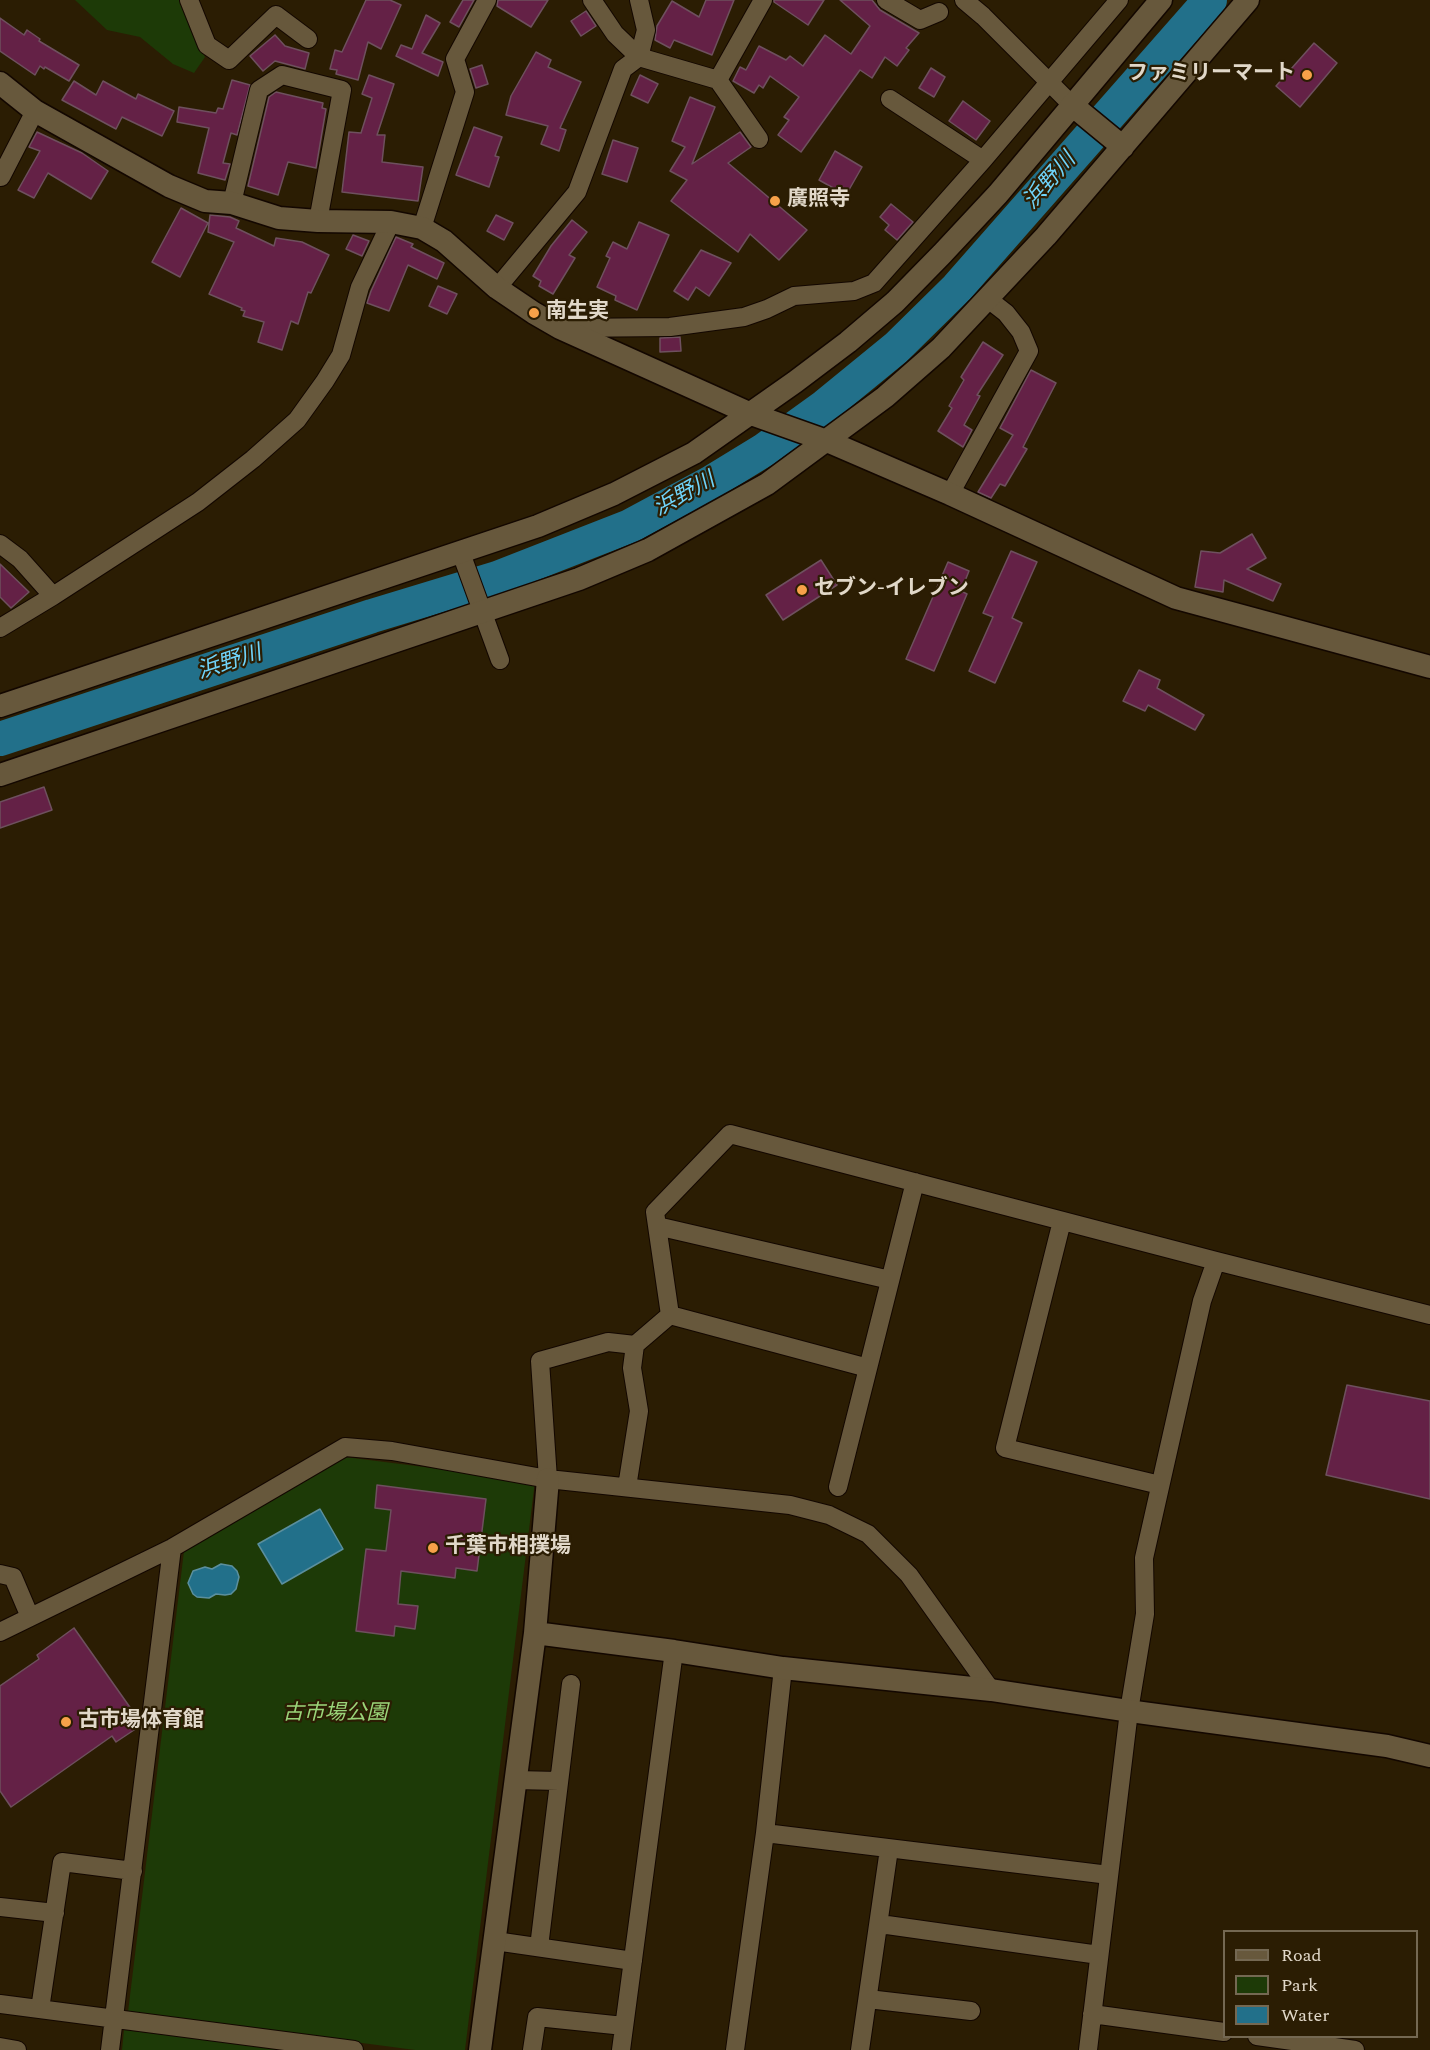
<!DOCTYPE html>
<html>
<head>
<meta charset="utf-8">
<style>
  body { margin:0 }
  #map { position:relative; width:1430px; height:2050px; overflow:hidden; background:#2b1d03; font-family:Spectral,serif }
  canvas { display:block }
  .legend { position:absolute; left:1223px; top:1930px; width:195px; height:108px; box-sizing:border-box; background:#2b1d03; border:2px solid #746852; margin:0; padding:8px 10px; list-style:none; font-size:18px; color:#e1d8c9 }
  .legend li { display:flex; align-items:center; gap:12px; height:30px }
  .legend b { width:30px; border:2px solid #746852 }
</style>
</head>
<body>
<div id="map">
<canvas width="1430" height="2050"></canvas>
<ul class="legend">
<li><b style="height:8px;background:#67583c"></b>Road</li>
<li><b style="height:16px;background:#1d3a07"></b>Park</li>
<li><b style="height:16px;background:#22708a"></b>Water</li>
</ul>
</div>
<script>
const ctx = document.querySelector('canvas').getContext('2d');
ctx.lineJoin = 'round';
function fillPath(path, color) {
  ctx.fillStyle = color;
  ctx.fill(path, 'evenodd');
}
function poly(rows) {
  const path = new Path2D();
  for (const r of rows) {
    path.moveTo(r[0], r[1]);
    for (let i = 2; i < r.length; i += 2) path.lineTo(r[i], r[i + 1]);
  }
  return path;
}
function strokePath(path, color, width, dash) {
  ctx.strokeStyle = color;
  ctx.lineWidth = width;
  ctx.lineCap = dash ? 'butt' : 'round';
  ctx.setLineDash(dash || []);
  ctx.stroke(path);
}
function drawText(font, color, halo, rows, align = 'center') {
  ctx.font = font + ' Spectral,"Noto Sans JP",serif';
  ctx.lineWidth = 4.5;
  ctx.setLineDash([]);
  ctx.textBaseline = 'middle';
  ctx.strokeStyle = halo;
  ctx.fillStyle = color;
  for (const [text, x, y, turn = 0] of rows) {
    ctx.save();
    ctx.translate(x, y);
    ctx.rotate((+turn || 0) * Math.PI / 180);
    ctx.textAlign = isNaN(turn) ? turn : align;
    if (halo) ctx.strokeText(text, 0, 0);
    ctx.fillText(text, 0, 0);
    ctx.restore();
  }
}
fillPath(poly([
  [75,0,181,0,186,17,205,57,194,73,173,64,140,37,107,30],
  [345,1457,535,1481,465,2050,415,2050,128,2012,184,1551],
  [124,2030,294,2050,122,2050]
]), '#1d3a07');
const water = poly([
  [320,1509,343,1549,282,1584,258,1544,320,1509],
  [221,1564,232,1566,237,1571,239,1577,236,1589,231,1594,225,1595,216,1594,209,1598,197,1597,193,1594,188,1583,193,1571,205,1567,212,1569,221,1564]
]);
fillPath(water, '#22708a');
strokePath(water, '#5b8f9d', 1.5);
strokePath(poly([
  [0,739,372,616,497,578,630,526,710,483,764,450,825,406,896,348,957,288,1210,0]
]), '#22708a', 34);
const building = poly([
  [366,0,390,0,401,5,381,49,368,42,358,80,336,74,337,70,330,69,335,50,342,52,366,0],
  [463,0,474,0,459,27,450,22,463,0],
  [498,0,548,0,531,27,497,6,498,0],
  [706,0,734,0,712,55,674,40,670,48,655,40,657,26,672,1,699,17,706,0],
  [774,0,824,0,808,25,774,2,774,0],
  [840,0,872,0,880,10,919,33,906,48,909,50,897,66,885,57,872,78,860,70,801,152,778,135,789,120,784,117,799,97,770,76,763,88,759,85,754,93,733,81,740,67,746,70,759,46,786,60,790,56,803,66,825,35,851,54,870,26,840,0],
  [586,11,596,26,581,36,571,21,586,11],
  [426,15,440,23,422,53,443,62,438,76,396,56,401,45,412,49,426,15],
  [0,18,24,35,27,30,40,39,39,41,79,65,69,81,45,67,44,69,40,66,35,75,0,51,0,18],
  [275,35,285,46,309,53,305,69,275,61,263,71,250,56,275,35],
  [1314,43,1337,63,1300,107,1276,86,1314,43],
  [536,52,551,60,548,67,581,82,560,128,566,130,559,151,541,144,548,126,506,115,511,96,536,52],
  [482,65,488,84,476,88,470,69,482,65],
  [931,68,945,77,934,97,919,88,931,68],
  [369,75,394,84,377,135,385,135,382,162,423,167,418,201,342,192,349,132,361,133,372,98,362,94,369,75],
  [640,75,658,84,648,103,631,95,640,75],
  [232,80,250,85,237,135,231,133,223,163,230,164,225,180,198,173,209,128,177,122,179,107,216,113,218,108,223,109,232,80],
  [74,81,96,95,103,81,136,99,138,94,174,111,162,136,122,117,116,129,62,100,74,81],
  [276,92,323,103,322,108,326,109,316,168,288,162,278,195,248,186,269,97,276,92],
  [690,97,715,107,692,164,740,132,751,147,728,163,807,230,779,260,750,234,738,252,671,201,687,180,670,171,685,147,672,141,690,97],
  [963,101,990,121,976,140,949,121,963,101],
  [474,127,502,137,495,156,499,157,489,187,456,175,474,127],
  [37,132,82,153,108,171,91,199,48,173,34,198,18,190,40,151,29,147,37,132],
  [613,140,638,148,627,182,602,174,613,140],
  [835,151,862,167,846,195,819,180,835,151],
  [891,204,913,222,897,240,885,230,889,225,880,217,891,204],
  [181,208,208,223,180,277,152,262,181,208],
  [210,215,230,217,239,221,236,228,274,246,276,238,302,242,329,255,311,293,308,292,298,324,291,321,282,350,258,342,264,322,243,316,245,311,241,310,242,308,209,294,234,242,208,232,210,215],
  [496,215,513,223,504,240,487,231,496,215],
  [572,220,587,232,569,255,575,258,553,294,539,286,541,281,533,276,551,246,572,220],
  [639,222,669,235,637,310,615,300,616,296,597,287,610,258,606,256,613,242,627,249,639,222],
  [353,235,369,241,362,256,346,249,353,235],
  [396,237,413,244,411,247,444,263,437,279,408,265,389,311,367,303,371,291,396,237],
  [701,250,731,263,709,296,696,287,688,300,674,291,701,250],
  [438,286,457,294,447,314,429,306,438,286],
  [680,337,681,351,660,352,660,338,680,337],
  [983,342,1003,355,977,395,980,396,964,425,972,430,963,447,938,431,952,408,949,406,964,380,961,377,983,342],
  [1031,370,1056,383,1023,447,1027,449,1005,486,1000,484,991,498,978,492,1013,435,1000,428,1031,370],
  [1252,534,1266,558,1247,569,1281,584,1273,601,1224,580,1223,592,1195,587,1201,551,1220,553,1252,534],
  [1011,551,1037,562,1012,618,1022,623,995,683,969,671,993,617,983,613,1011,551],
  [821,560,837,585,783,620,766,595,821,560],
  [948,562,969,571,961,591,967,594,934,671,906,659,948,562],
  [0,564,29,592,11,608,0,597,0,564],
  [1139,670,1160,680,1157,688,1204,715,1195,730,1148,705,1145,711,1123,701,1139,670],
  [44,787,52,810,0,828,0,802,44,787],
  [1347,1385,1430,1401,1430,1499,1326,1475,1347,1385],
  [377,1485,486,1499,477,1571,456,1568,455,1578,401,1571,398,1604,418,1606,415,1629,395,1626,394,1636,356,1631,366,1549,386,1551,391,1510,375,1508,377,1485],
  [74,1628,134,1713,129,1716,137,1728,116,1742,112,1736,11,1807,0,1791,0,1686,39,1659,37,1655,74,1628]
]);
fillPath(building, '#642146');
strokePath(building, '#6e505e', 1.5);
const minor = poly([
  [189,0,207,45,229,60,276,15,308,39],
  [639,0,646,30,639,57,718,80,759,139],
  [886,0,920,20,939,12],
  [964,0,983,16,1072,105],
  [718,80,763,0],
  [890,99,983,160],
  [1,177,35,111],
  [232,203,259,90,282,75,342,90,318,221],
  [422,228,465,92,455,59,487,0],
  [497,288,577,192,623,69,639,57,615,34,592,0],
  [564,328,670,327,744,317,767,309,794,296,854,291,874,283,983,160,1119,0],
  [950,494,1029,351,1021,332,1006,313,988,299],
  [0,544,20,559,53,596],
  [461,553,500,660],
  [0,628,53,596,198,502,253,459,297,420,325,381,341,355,360,287,391,222],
  [1062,1221,1005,1448,1160,1485],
  [657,1226,890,1280],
  [670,1315,655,1212,730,1134,1216,1261,1430,1315],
  [670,1315,868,1368],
  [548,1479,540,1361,608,1342,635,1345,670,1315],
  [627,1487,639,1411,632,1368,635,1345],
  [838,1487,915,1182],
  [0,1574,13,1577,30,1617],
  [0,1632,172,1548,345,1447,392,1451,548,1479,790,1505,829,1515,868,1534,909,1575,991,1690],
  [515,1780,559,1781],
  [765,1833,1109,1875],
  [0,1907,55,1913],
  [880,1924,1099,1955],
  [495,1941,633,1961],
  [539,1947,571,1684],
  [868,1999,971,2011],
  [0,2004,354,2050],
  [40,2009,62,1862,133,1871],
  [1092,2014,1224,2032],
  [1257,2036,1355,2050],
  [0,2047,17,2050],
  [110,2050,172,1548],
  [532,2050,537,2017,624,2026],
  [621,2050,674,1651],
  [735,2050,765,1833,783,1668],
  [860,2050,889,1849],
  [1088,2050,1129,1711,1145,1614,1144,1558,1202,1301,1216,1261]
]);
const tertiary = poly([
  [0,83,35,111,169,186,205,201,232,203,279,218,318,221,391,222,422,228,444,241,497,288,534,313,560,328,751,414,827,441,950,494,1176,598,1430,667],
  [1072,105,1123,147],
  [0,706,538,526,614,494,694,453,795,382,848,342,895,302,942,254,998,194,1161,0],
  [0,775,579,579,648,550,767,484,885,397,941,348,1046,236,1248,0],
  [535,1633,674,1651,783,1668,991,1690,1129,1711,1387,1746,1430,1756],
  [480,2050,535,1633,548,1479]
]);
strokePath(minor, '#130700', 20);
strokePath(tertiary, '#130700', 25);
strokePath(minor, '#67583c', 18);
strokePath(tertiary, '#67583c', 22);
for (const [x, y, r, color] of [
  [1307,75,6,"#f7a149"],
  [775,201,6,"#f7a149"],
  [534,313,6,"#f7a149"],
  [802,590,6,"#f7a149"],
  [433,1548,6,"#f7a149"],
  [66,1722,6,"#f7a149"]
]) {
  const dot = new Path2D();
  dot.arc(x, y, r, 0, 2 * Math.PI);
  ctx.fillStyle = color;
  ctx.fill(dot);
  strokePath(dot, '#2b1d03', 2);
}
drawText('bold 21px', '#e1d8c9', '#2b1d03', [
  ["ファミリーマート",1295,75,"right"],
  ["廣照寺",787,201],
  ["南生実",546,313],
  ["セブン-イレブン",814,590],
  ["千葉市相撲場",445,1548],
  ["古市場体育館",78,1722]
], 'left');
drawText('italic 21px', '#9ad479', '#2b1d03', [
  ["古市場公園",335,1715]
]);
drawText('italic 22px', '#70d4fa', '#2b1d03', [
  ["浜野川",1051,182,-49],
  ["浜野川",685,496,-29],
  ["浜野川",230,664,-18]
]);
</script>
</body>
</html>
